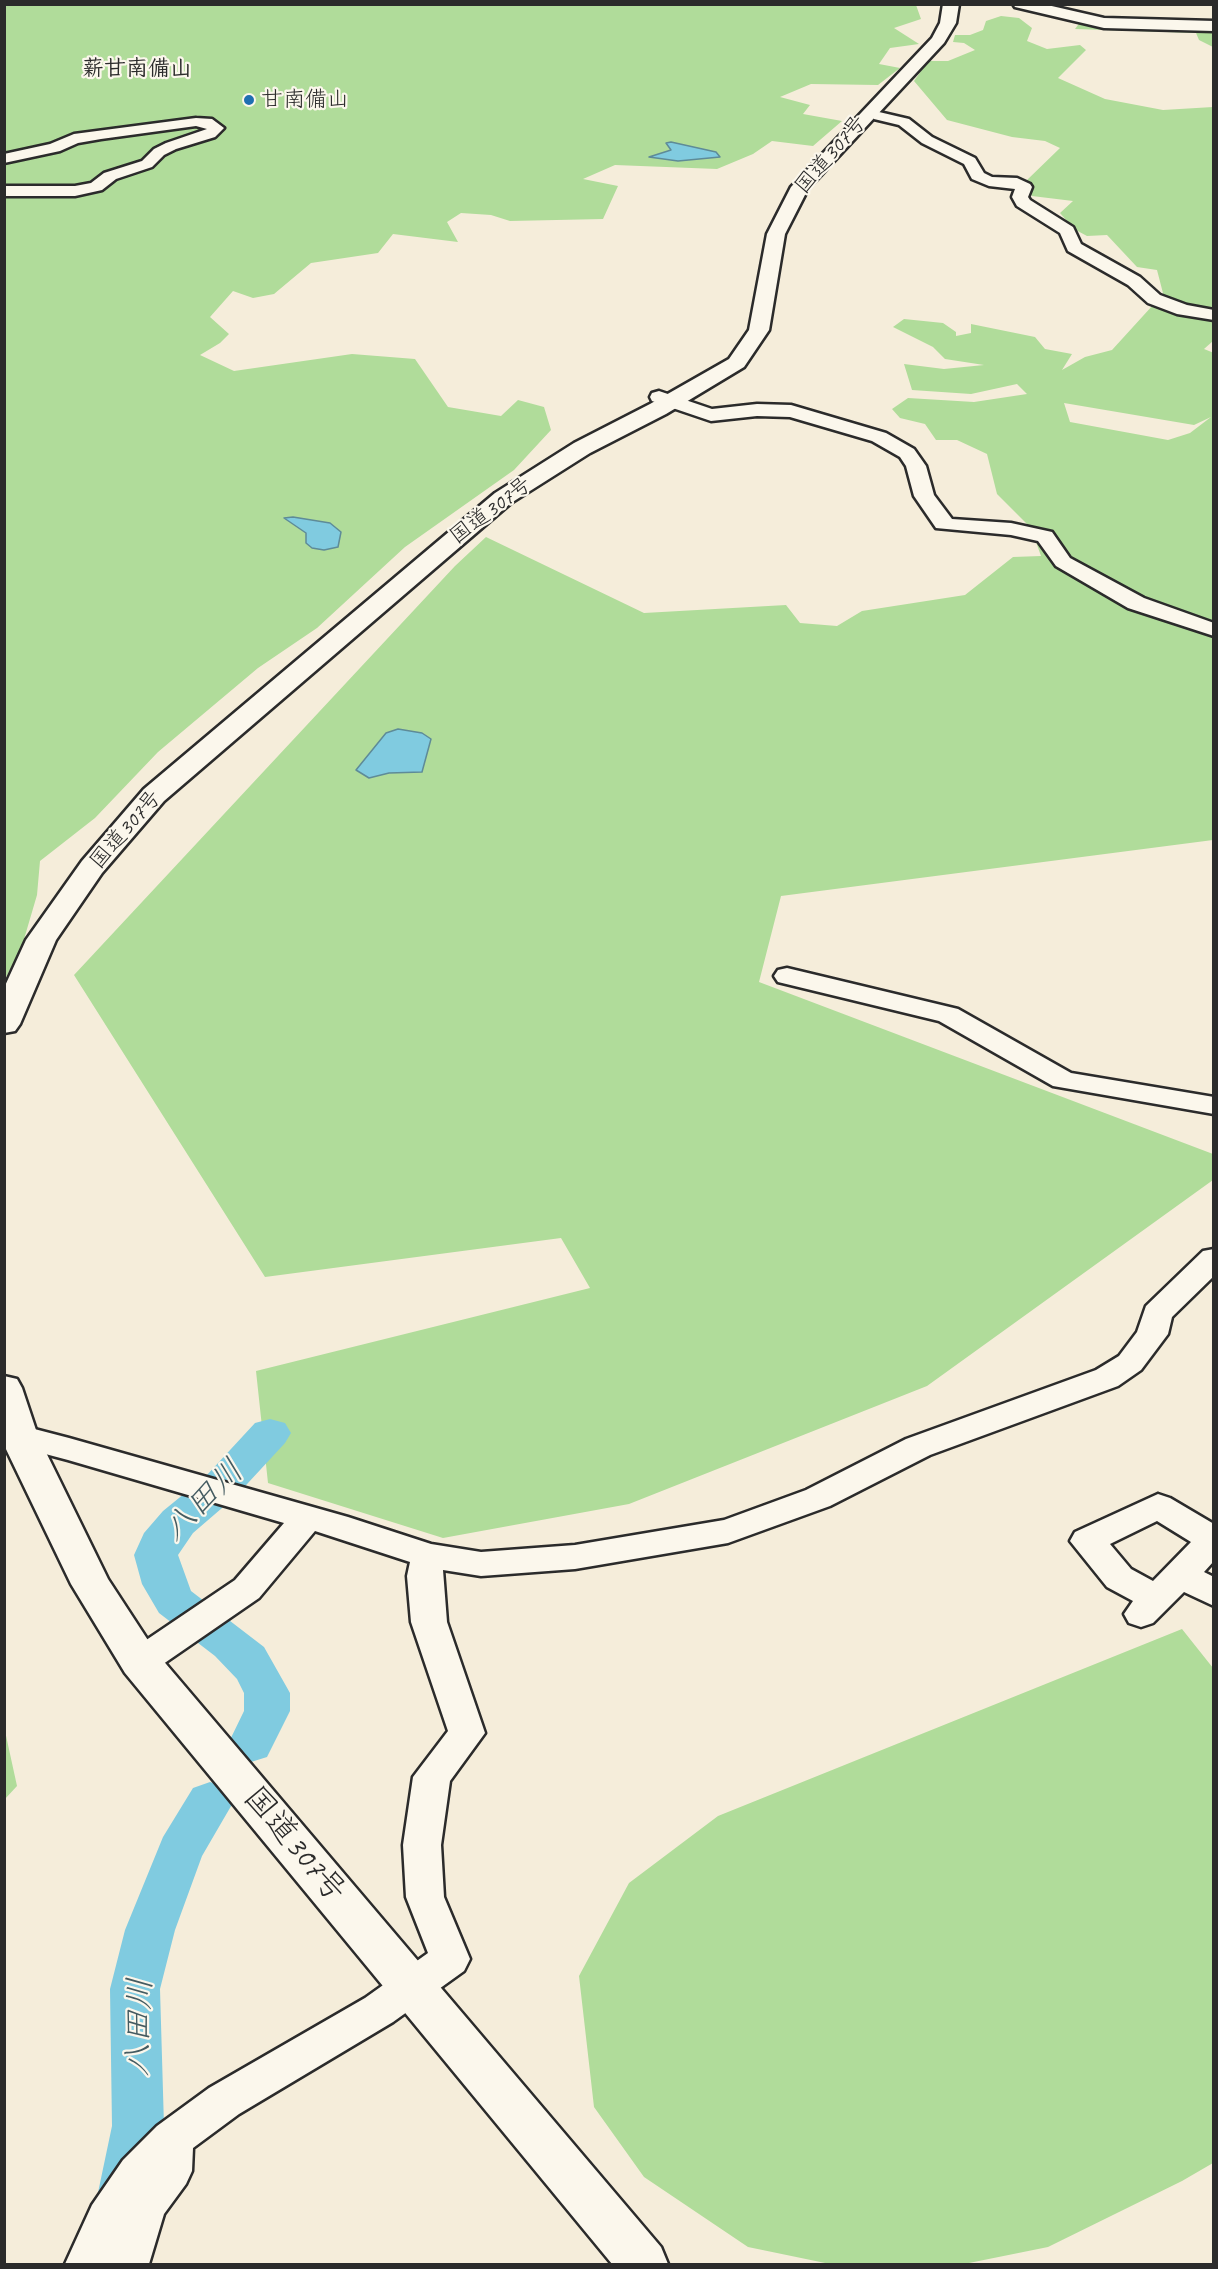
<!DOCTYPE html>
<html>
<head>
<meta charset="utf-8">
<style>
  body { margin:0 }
  #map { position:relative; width:1218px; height:2269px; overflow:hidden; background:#f5edda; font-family:Caveat,sans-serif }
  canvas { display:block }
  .frame { position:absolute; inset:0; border:6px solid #2b2b2b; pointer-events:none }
</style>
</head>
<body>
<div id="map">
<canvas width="1218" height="2269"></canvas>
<div class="frame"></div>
</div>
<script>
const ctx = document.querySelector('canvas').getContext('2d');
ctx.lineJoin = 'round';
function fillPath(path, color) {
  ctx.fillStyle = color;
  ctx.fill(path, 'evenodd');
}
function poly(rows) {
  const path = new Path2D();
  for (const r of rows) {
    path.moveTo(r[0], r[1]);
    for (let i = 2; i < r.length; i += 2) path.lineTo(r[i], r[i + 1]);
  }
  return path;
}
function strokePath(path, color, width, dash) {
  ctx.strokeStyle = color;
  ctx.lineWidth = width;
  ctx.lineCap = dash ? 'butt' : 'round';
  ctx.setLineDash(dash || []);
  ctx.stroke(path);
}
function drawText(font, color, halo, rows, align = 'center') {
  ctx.font = font + ' Caveat,"Klee One",sans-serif';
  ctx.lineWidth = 4.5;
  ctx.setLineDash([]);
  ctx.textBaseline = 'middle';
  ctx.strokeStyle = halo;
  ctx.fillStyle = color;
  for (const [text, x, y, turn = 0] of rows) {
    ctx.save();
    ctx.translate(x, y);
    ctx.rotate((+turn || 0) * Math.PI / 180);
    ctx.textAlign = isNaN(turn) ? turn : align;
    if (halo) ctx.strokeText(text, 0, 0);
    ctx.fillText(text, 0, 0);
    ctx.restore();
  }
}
fillPath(poly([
  [5,5,916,5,921,19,894,28,919,44,890,48,879,64,900,68,878,85,811,84,780,97,810,105,803,114,842,121,813,146,772,141,753,154,717,169,615,165,583,179,618,186,603,219,510,221,491,215,461,213,447,222,458,242,393,234,378,253,311,263,274,294,253,298,233,291,210,317,229,334,220,343,200,355,234,371,352,354,415,359,448,407,501,416,518,400,544,407,551,430,514,470,405,547,317,628,258,668,158,752,95,818,40,861,37,895,22,946,5,979],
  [1001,16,1019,18,1032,28,1027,41,1047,49,1080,45,1086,50,1058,78,1105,99,1163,110,1213,107,1213,311,1197,309,1164,297,1157,270,1137,267,1107,235,1087,236,1074,229,1060,213,1073,201,1032,196,1026,181,1060,148,1045,141,1012,137,947,120,914,81,928,61,948,61,975,50,964,43,953,42,955,35,970,35,983,30,986,21],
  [1081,21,1213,30,1213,47,1199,40,1196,33,1075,29],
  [1153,305,1213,314,1213,341,1204,349,1214,353,1213,840,781,896,759,982,1213,1154,1213,1180,927,1386,629,1504,443,1538,268,1483,256,1371,590,1288,561,1238,265,1277,74,975,455,566,486,537,644,613,786,605,800,623,837,626,862,611,965,595,1013,557,1041,556,1031,528,997,494,987,454,957,440,936,440,925,424,900,418,892,409,908,398,974,402,1027,394,1017,384,971,394,912,390,904,364,944,369,984,365,945,359,933,347,893,327,904,319,943,323,956,332,956,336,971,333,971,324,1035,337,1045,349,1072,354,1062,370,1085,357,1112,350],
  [1064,403,1194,425,1211,417,1190,433,1168,440,1070,422],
  [1182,1629,1213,1668,1213,2163,1182,2181,1048,2247,964,2264,830,2264,748,2247,644,2177,594,2107,579,1976,629,1883,718,1816],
  [5,1731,17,1786,5,1799,4,1799]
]), '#b0dc9a');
const water = poly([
  [671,142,716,152,720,157,678,161,649,157,671,150,666,143,671,142],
  [293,517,330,523,341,532,338,547,324,550,312,548,306,543,306,533,284,518,293,517],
  [398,729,422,733,431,739,422,772,389,773,369,778,356,770,386,733,398,729]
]);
fillPath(water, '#80cbe0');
strokePath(water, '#5e8b98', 1.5);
fillPath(poly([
  [270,1419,285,1423,291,1433,285,1443,236,1496,193,1533,178,1555,191,1591,264,1647,290,1693,290,1711,267,1757,251,1762,235,1757,228,1744,244,1711,244,1693,237,1679,215,1656,159,1613,142,1584,134,1555,144,1533,163,1511,206,1476,255,1423,270,1419],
  [210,1782,227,1788,234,1801,202,1856,175,1930,160,1989,164,2126,138,2264,83,2264,112,2126,110,1989,125,1930,163,1837,193,1788,210,1782]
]), '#80cbe0');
const minor = poly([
  [879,112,909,119,932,137,975,158,984,173,992,177,1017,178,1030,184,1032,187,1028,197,1030,200,1073,227,1081,244,1140,277,1160,295,1187,305,1214,310,1214,320,1177,314,1148,303,1128,285,1068,251,1060,233,1017,206,1012,197,1015,189,989,186,972,179,964,164,922,143,899,125,874,119,872,116,874,113,879,112],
  [196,118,212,119,224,128,215,137,176,149,164,155,152,167,116,179,102,190,75,196,4,196,4,186,75,186,91,183,104,173,142,161,154,149,166,143,207,129,196,126,101,139,78,143,60,151,4,163,4,154,50,144,74,134,196,118],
  [659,391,712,409,757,404,791,405,886,433,914,449,926,466,934,495,952,519,1011,523,1052,532,1070,558,1144,598,1214,623,1214,636,1128,608,1056,566,1038,541,1011,535,936,528,914,496,906,466,900,457,872,441,790,417,757,416,711,421,652,401,650,397,652,393,659,391],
  [787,968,958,1009,1071,1073,1214,1097,1214,1114,1053,1086,939,1021,778,982,774,976,778,970,787,968],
  [1214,1249,1214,1276,1172,1317,1168,1334,1141,1370,1118,1386,930,1455,830,1506,728,1543,575,1569,481,1576,443,1570,447,1622,485,1733,450,1781,441,1845,444,1897,470,1959,464,1971,393,2022,239,2114,193,2148,192,2171,186,2184,164,2214,149,2264,65,2264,92,2205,123,2160,157,2126,209,2088,365,1998,428,1953,406,1897,403,1845,413,1777,448,1731,411,1622,407,1576,410,1562,315,1531,259,1598,153,1671,140,1675,127,1671,122,1662,127,1653,235,1580,284,1523,68,1460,19,1447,4,1446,4,1424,19,1425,69,1438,348,1517,431,1544,481,1552,575,1545,724,1520,806,1490,906,1439,1096,1370,1119,1356,1137,1332,1146,1306,1203,1251,1214,1249],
  [1158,1494,1170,1498,1214,1524,1214,1561,1204,1572,1214,1577,1214,1606,1184,1592,1153,1623,1141,1627,1129,1623,1124,1614,1133,1601,1107,1587,1070,1541,1075,1532,1158,1494],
  [1157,1521,1191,1542,1153,1581,1131,1569,1110,1544,1157,1521]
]);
const major = poly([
  [1013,4,1043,4,1104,18,1214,21,1214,31,1104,28,1015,7,1013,4]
]);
const highway = poly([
  [943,4,959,4,956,23,944,43,808,189,785,234,769,330,744,367,666,414,590,453,511,503,164,801,102,873,56,940,20,1024,15,1031,4,1033,4,988,26,940,82,861,144,789,495,493,574,443,650,404,729,359,749,330,767,234,791,187,932,38,940,23,943,4],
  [4,1376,17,1379,22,1388,38,1436,108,1579,155,1651,661,2247,668,2264,612,2264,125,1673,71,1584,4,1445,4,1376]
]);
strokePath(minor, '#2b2b2b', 5);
strokePath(major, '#2b2b2b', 5);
strokePath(highway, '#2b2b2b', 5);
fillPath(minor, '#fbf7ec');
fillPath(major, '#fbf7ec');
fillPath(highway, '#fbf7ec');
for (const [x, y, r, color] of [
  [249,100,6,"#1f6fb2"]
]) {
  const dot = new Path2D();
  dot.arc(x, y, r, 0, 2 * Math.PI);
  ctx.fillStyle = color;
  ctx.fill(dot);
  strokePath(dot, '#fbf7ec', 2);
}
drawText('bold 22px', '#2b2b2b', '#fbf7ec', [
  ["薪甘南備山",137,69]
]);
drawText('22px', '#2b2b2b', '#fbf7ec', [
  ["甘南備山",261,100]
], 'left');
drawText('22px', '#2b2b2b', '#fbf7ec', [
  ["国道307号",831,155,-49],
  ["国道307号",491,511,-37],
  ["国道307号",126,830,-49]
]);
drawText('32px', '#2b2b2b', '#fbf7ec', [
  ["国道307号",294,1845,50]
]);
drawText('italic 33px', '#445b61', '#fbf7ec', [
  ["八田川",204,1501,-45],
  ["八田川",140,2027,-88]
]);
</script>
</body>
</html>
